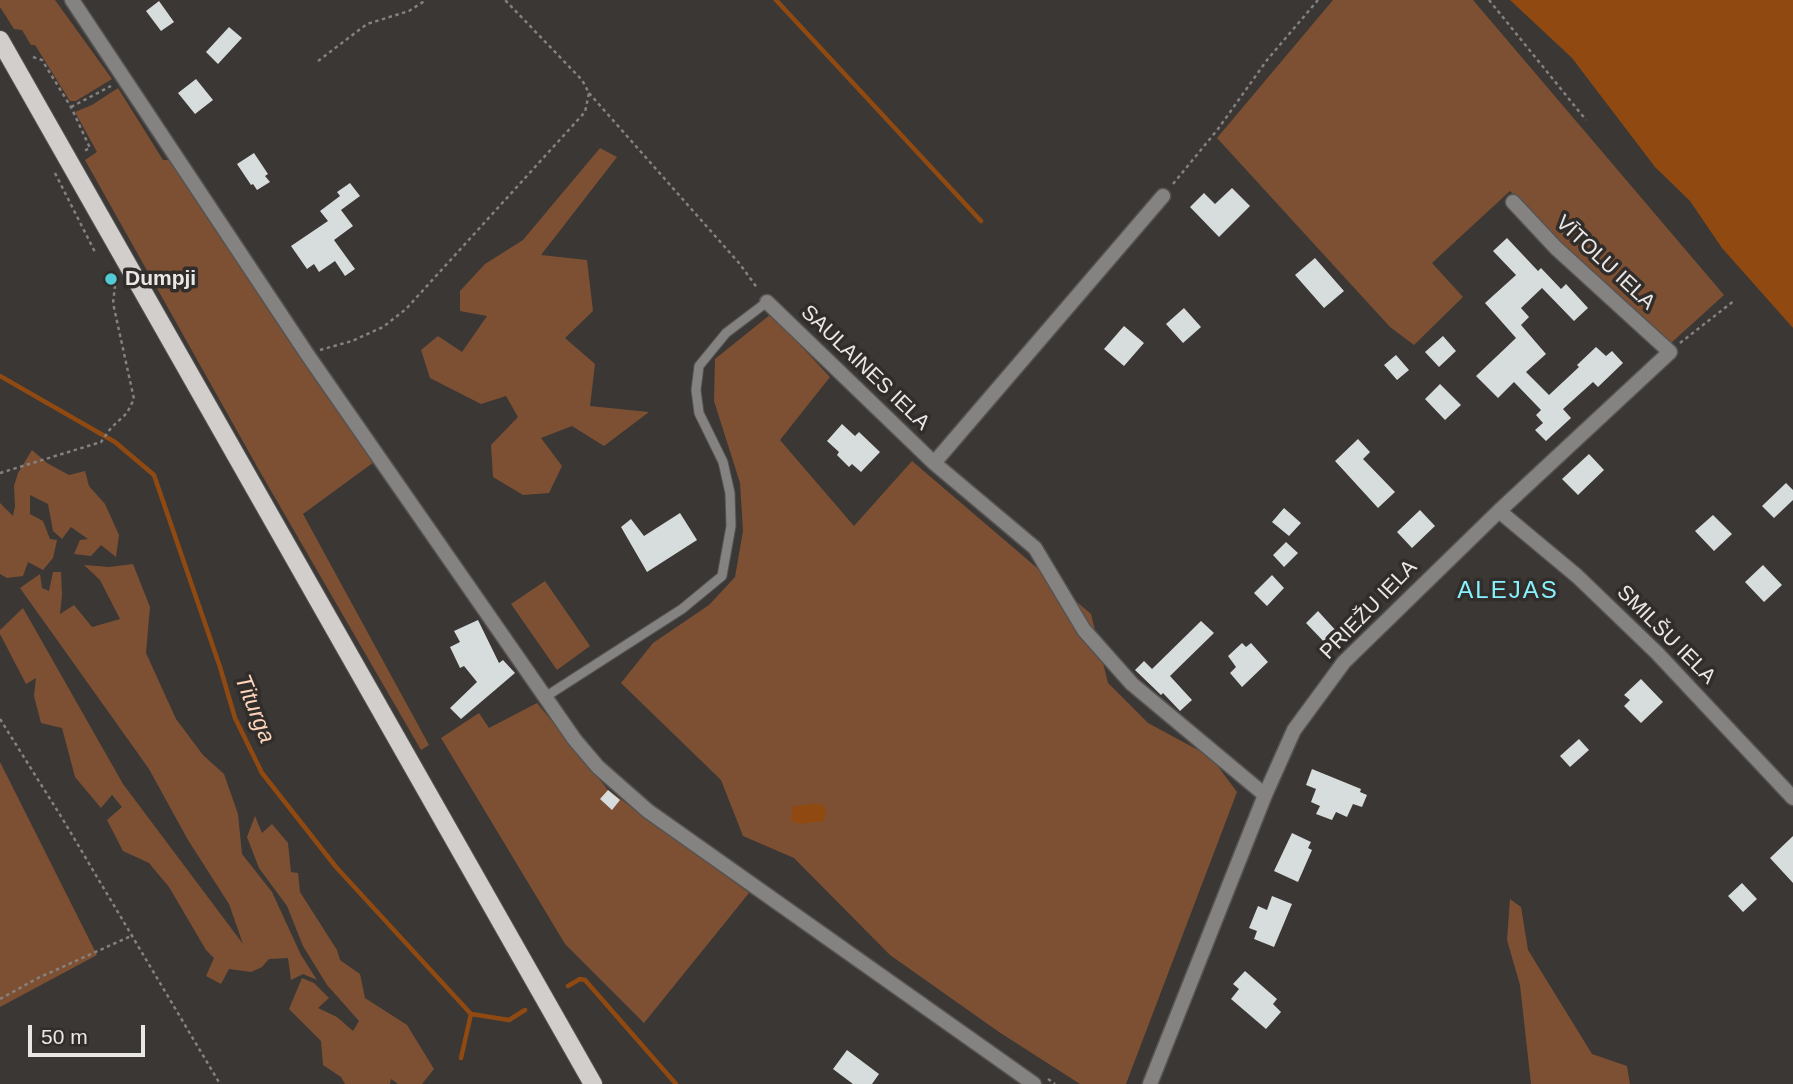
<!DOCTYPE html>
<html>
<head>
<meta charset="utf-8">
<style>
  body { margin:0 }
  #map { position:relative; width:1793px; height:1084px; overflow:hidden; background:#3a3735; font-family:Helvetica,sans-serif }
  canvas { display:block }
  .scale { position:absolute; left:28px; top:1025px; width:117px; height:32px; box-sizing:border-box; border:4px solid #eae8e7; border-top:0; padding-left:9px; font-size:21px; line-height:24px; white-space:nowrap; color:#eae8e7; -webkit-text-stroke:5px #302d2b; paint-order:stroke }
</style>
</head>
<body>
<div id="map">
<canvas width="1793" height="1084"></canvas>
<div class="scale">50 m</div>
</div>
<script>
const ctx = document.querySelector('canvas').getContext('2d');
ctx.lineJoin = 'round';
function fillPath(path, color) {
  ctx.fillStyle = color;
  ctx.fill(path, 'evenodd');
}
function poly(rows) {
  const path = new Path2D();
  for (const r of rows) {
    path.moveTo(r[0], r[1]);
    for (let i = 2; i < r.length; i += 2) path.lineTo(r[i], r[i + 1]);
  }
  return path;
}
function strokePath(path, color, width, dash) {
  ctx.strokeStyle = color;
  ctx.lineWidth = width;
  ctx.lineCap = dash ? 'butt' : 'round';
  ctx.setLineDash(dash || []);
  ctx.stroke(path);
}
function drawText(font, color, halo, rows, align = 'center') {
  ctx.font = font + ' Helvetica,sans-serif';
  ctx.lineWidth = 7;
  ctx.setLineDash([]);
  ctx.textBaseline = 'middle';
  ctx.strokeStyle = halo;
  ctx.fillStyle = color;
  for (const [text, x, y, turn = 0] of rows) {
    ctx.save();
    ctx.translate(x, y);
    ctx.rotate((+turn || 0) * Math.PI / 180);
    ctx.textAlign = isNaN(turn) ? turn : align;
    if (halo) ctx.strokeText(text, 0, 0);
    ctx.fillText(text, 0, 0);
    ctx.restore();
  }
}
fillPath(poly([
  [0,0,55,0,112,79,76,101,70,101,35,45,31,45,22,30,14,29,0,7],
  [1333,0,1473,0,1724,295,1671,343,1570,252,1510,191,1432,263,1463,297,1414,345,1390,327,1217,138],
  [118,88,163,160,171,160,374,462,303,514,429,745,421,750,259,470,85,160,97,152,75,112,92,105],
  [600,148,617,157,541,255,587,260,593,311,565,338,595,364,590,406,649,412,604,446,572,426,541,438,562,466,549,493,523,495,493,477,491,445,518,417,506,396,481,404,430,378,421,350,438,336,462,352,487,316,460,311,460,291,485,264,523,240],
  [771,314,830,377,780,440,854,526,912,461,1091,614,1108,683,1148,723,1211,757,1237,792,1126,1084,1080,1084,999,1032,890,955,794,858,743,836,721,780,621,683,653,643,709,605,735,577,743,531,740,483,714,401,715,359],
  [32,450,47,463,69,475,85,471,89,486,105,504,119,535,116,557,101,545,91,556,74,554,80,540,88,539,71,527,62,539,53,531,48,504,30,495,30,514,43,521,50,539,57,540,53,558,43,570,28,562,23,576,7,578,0,574,0,503,13,516,15,506,14,486,18,473],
  [133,564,150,607,146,653,176,719,203,755,224,774,238,814,242,854,272,892,301,955,317,980,303,974,291,980,288,958,269,959,262,967,251,972,229,969,221,984,206,976,214,958,206,950,169,887,149,863,123,851,107,820,122,807,112,795,101,808,75,777,62,728,41,723,34,696,36,678,26,684,0,634,0,630,23,608,123,784,243,944,229,904,188,840,149,769,20,588,40,574,42,588,49,591,53,572,61,572,62,595,60,614,74,605,92,627,120,619,100,580,84,565,109,567],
  [545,581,590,646,557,670,511,604],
  [537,703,608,790,749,893,644,1023,565,944,441,738,479,713,489,728],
  [0,762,97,955,0,1007],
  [255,816,262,833,272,824,288,843,291,872,298,873,300,892,337,950,340,960,360,974,365,998,407,1025,434,1069,422,1084,398,1084,391,1079,390,1084,345,1084,341,1077,323,1065,321,1041,289,1009,302,978,314,983,329,998,318,1008,337,1017,353,1031,359,1021,327,985,303,946,287,906,259,868,247,837],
  [1510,899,1521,907,1528,950,1592,1054,1627,1066,1630,1084,1531,1084,1520,985,1507,940]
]), '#7e5033');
fillPath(poly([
  [1510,0,1793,0,1793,328,1722,248,1690,201,1655,167,1572,58],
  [812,804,822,804,826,810,824,821,800,824,791,821,792,807]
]), '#904a11');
strokePath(poly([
  [776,0,981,221],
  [0,376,115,442,154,475,220,667,235,718,262,773,336,867,471,1014,509,1020,525,1010],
  [568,986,580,979,585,980,676,1084],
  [461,1058,471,1014]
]), '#904a11', 4.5);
fillPath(poly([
  [159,1,174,22,161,31,146,11],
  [229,27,242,38,218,64,206,52],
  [196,79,213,100,195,114,178,93],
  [254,153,268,174,265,176,270,182,257,190,253,184,251,185,237,164],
  [350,183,360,196,341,210,353,226,334,240,355,269,345,276,335,261,319,272,314,264,307,269,291,246,328,221,320,211,340,196,337,192],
  [1232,188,1250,206,1219,237,1190,207,1204,193,1215,204],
  [1507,238,1538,271,1541,268,1561,289,1566,284,1588,308,1574,321,1542,288,1521,308,1529,317,1521,325,1546,354,1526,372,1549,395,1579,367,1577,365,1596,347,1606,356,1612,351,1623,363,1598,387,1593,382,1563,409,1571,418,1546,441,1535,430,1543,423,1536,415,1541,410,1514,382,1498,398,1476,376,1516,338,1485,303,1516,275,1493,251],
  [1315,258,1344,291,1324,308,1295,275],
  [1184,308,1201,327,1183,343,1166,324],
  [1124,326,1144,343,1124,366,1104,349],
  [1443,336,1456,351,1439,367,1425,352],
  [1396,355,1409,370,1397,380,1384,365],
  [1440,384,1461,405,1445,420,1425,399],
  [842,424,855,436,859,432,880,452,861,472,852,464,849,467,837,455,839,452,827,441],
  [1358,439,1370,452,1363,459,1395,492,1378,508,1335,461],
  [1589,454,1604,470,1578,495,1562,479],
  [1786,483,1793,490,1793,500,1774,518,1762,506],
  [1284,508,1301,523,1289,536,1272,522],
  [1420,510,1435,526,1412,548,1397,532],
  [680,513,697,540,647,572,621,527,631,519,644,536],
  [1713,515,1732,534,1714,551,1695,531],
  [1286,542,1298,553,1284,567,1273,555],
  [1763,565,1782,585,1764,602,1745,582],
  [1272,575,1284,588,1267,606,1254,593],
  [1318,611,1339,634,1327,645,1306,623],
  [478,620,499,663,503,660,515,673,461,719,450,708,477,682,464,666,460,668,450,647,460,642,454,631],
  [1201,621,1214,633,1170,676,1192,700,1180,711,1163,693,1161,695,1135,670,1144,661,1152,669],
  [1242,643,1246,647,1251,643,1268,662,1242,687,1230,673,1236,667,1228,656],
  [1641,679,1663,702,1641,723,1624,706,1630,700,1624,695],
  [1579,739,1589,750,1570,767,1560,756],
  [1312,769,1361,789,1360,792,1367,795,1362,807,1353,804,1347,817,1336,812,1332,820,1316,814,1320,806,1311,802,1316,789,1306,785],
  [608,790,620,800,612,810,600,799],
  [1292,833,1311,842,1308,848,1312,850,1298,882,1274,871],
  [1793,836,1793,883,1770,858],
  [1742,883,1757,899,1743,912,1728,896],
  [1272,896,1292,904,1274,947,1254,939,1257,931,1249,928,1258,906,1267,910],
  [1245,971,1277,999,1273,1004,1281,1012,1266,1029,1231,999,1239,989,1233,984],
  [847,1050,879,1074,872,1084,853,1084,833,1069]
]), '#d7dcdd');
const service = poly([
  [545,697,682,609,722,576,731,526,730,493,723,462,699,413,696,390,699,366,726,333,767,302]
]);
const minor = poly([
  [72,0,307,354,575,740,598,767,648,811,1034,1084],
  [767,302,934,463,1035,548,1084,630,1132,684,1265,795],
  [934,463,1163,196],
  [1499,511,1577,576,1657,653,1793,798],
  [1150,1084,1265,795,1294,730,1344,662,1499,511,1670,352,1556,248,1513,202]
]);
const primary = poly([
  [0,40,593,1084]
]);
strokePath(service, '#565351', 11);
strokePath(minor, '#565351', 17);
strokePath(primary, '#565351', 20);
strokePath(poly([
  [1489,0,1586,120],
  [33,57,42,60,71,107,90,148,82,152],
  [318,61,367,24,409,11,426,0],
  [589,93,739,263,758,289],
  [71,107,111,86],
  [55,173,96,254],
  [1173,184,1218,129,1267,60,1318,0],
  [1680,343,1735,300],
  [320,350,352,341,383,327,406,309,585,112,589,93,582,80,505,0],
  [0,473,101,442,111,428,127,413,134,399,113,303,115,286],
  [0,719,62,818,220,1084],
  [0,999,38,978,131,936],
  [1048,1079,1055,1084]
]), '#848180', 2.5, [3.5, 3.5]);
strokePath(service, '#858382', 9);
strokePath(minor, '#858382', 14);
strokePath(primary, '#d1cecc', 18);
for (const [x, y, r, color] of [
  [111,279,7,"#52cbd7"]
]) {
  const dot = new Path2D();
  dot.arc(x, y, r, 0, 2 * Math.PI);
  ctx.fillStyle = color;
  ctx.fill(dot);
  strokePath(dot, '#302d2b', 2.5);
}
drawText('21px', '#eae8e7', '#302d2b', [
  ["VĪTOLU IELA",1605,263,43],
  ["SAULAINES IELA",865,368,44],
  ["PRIEŽU IELA",1369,610,-46],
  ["SMILŠU IELA",1666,635,45]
]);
drawText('bold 21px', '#eae8e7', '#302d2b', [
  ["Dumpji",125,279]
], 'left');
drawText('italic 23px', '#fed4bb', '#302d2b', [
  ["Titurga",254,709,68]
]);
ctx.letterSpacing = '2px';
drawText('24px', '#87f2fd', '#302d2b', [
  ["ALEJAS",1508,591]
]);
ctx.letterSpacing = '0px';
</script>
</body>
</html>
